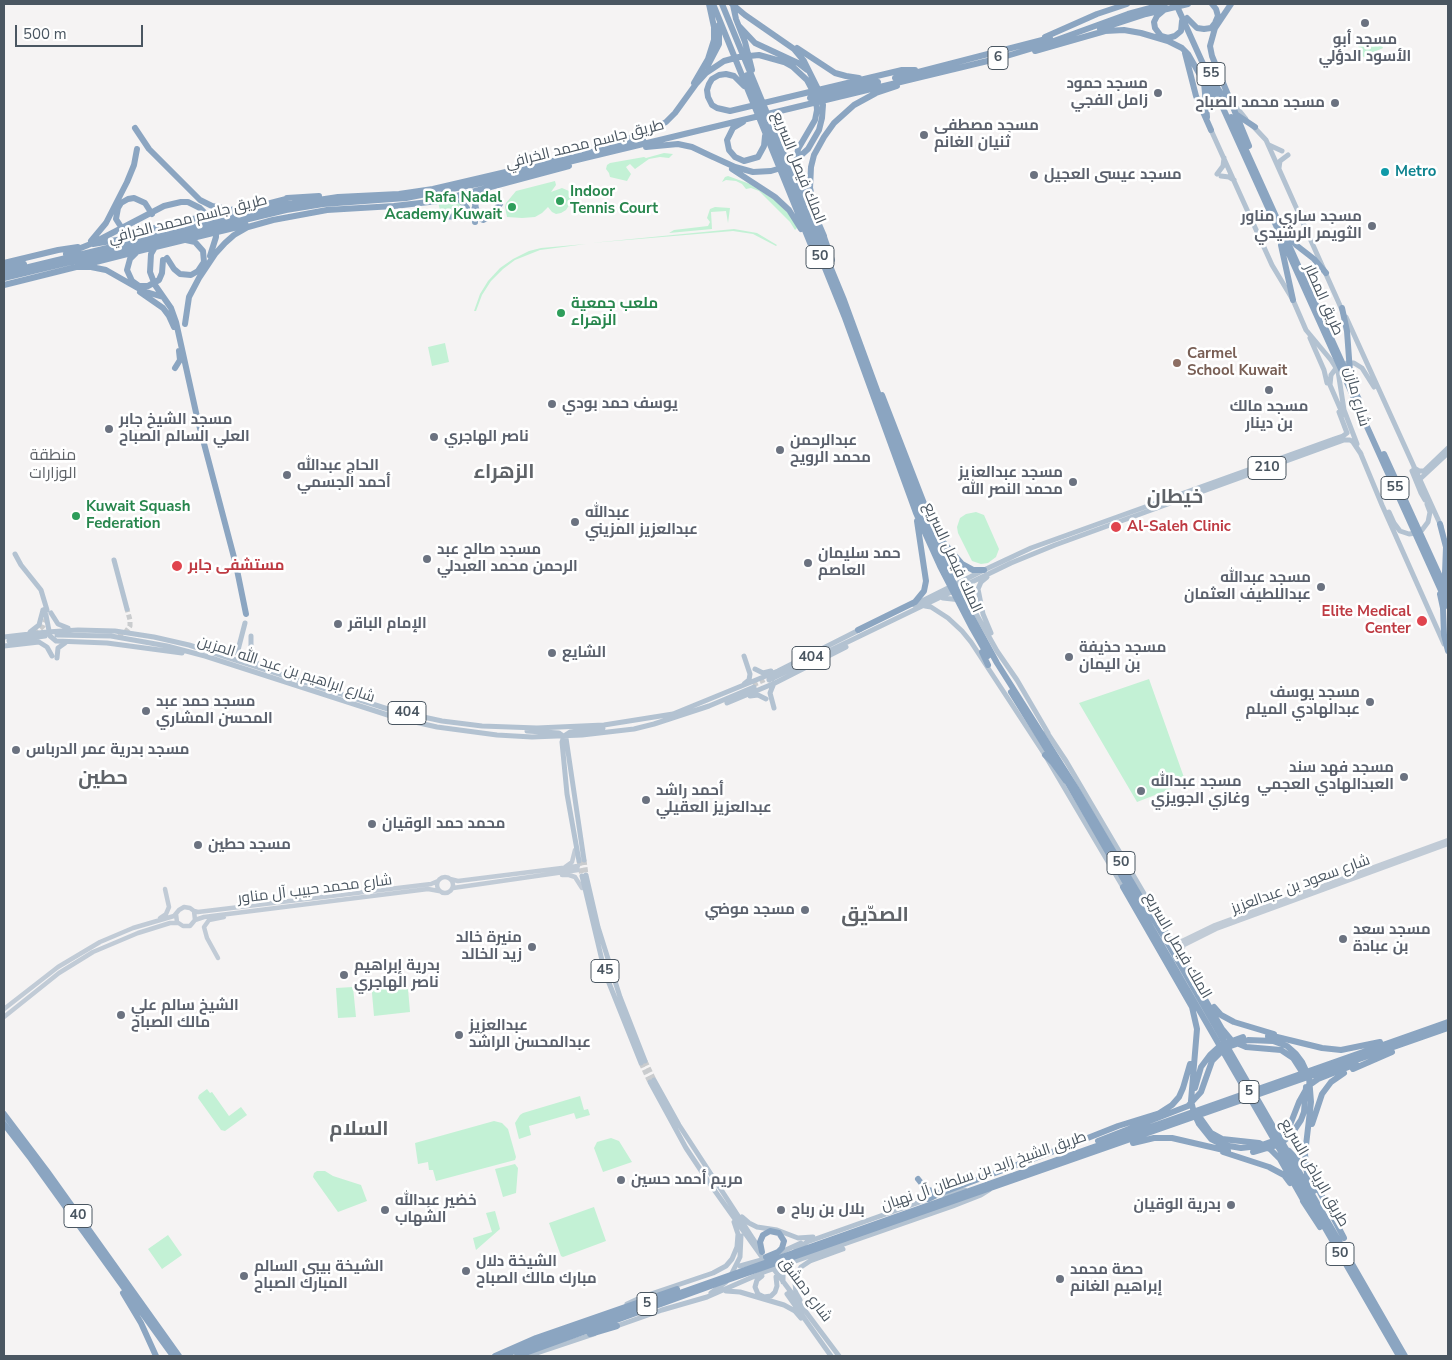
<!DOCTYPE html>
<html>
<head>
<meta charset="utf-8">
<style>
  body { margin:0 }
  #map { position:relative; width:1452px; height:1360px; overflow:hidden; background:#f5f3f3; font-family:"Nunito Sans",sans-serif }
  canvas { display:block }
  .frame { position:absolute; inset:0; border:5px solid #4a5661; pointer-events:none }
  .scale { position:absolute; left:15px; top:25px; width:128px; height:22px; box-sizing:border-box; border:2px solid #4a5661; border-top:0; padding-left:6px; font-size:15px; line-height:18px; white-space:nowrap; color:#4a5661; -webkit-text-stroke:4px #fff; paint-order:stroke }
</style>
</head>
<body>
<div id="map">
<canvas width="1452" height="1360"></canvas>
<div class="frame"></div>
<div class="scale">500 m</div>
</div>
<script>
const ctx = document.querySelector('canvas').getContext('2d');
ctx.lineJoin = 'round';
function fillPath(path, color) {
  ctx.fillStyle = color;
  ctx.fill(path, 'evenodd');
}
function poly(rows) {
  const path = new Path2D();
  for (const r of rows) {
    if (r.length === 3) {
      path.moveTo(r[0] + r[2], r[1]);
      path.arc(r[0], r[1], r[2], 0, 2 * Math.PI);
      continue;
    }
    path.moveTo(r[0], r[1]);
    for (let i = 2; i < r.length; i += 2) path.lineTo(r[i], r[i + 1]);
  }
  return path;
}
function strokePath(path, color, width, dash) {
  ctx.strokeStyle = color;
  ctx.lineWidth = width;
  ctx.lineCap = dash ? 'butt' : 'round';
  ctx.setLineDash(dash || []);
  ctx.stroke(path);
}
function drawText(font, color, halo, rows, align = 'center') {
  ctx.font = font + ' "Nunito Sans",Cairo,sans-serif';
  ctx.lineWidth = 5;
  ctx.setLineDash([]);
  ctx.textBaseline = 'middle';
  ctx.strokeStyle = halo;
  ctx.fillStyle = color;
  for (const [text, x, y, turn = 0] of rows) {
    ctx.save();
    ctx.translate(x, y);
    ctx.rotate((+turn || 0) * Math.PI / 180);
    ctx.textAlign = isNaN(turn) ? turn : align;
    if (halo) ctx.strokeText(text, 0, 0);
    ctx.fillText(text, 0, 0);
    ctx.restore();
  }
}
fillPath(poly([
  [1378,37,1383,48,1363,57,1358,46],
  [664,153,673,154,669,158,660,157,649,159,635,169,630,164,626,167,631,174,627,181,610,177,609,173,606,169,607,165,610,163,644,157,646,158],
  [728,176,750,184,779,203,799,226,795,230,790,222,759,191,751,188,746,189,742,184,736,181,726,180,722,182,725,177],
  [555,181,556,185,551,192,562,188,569,191,570,194,571,202,566,210,561,213,556,214,552,212,548,207,542,213,535,217,522,218,507,217,505,207,506,203,516,191],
  [453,199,456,199,464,205,463,214,441,214,438,202],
  [715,207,730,208,728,223,726,211,711,212,712,229,669,233,674,230,708,226,710,222,707,218,710,209],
  [734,229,757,233,777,245,776,246,753,234,733,231,591,243],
  [586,244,540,250,515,260,503,269,491,281,482,295,476,311,474,311,480,294,488,281,500,268,513,259,529,251,541,248],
  [445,343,449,362,432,366,428,347],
  [976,512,984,515,999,549,996,557,988,563,981,564,972,561,958,533,957,527,960,518,966,514],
  [1149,679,1186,783,1137,802,1079,703],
  [407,977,410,1012,374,1016,371,982],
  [353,987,356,1017,338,1018,336,988],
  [207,1089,210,1093,212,1092,229,1116,241,1107,247,1115,225,1131,221,1130,198,1098,199,1095],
  [580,1096,584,1110,588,1109,590,1115,576,1119,574,1113,529,1126,531,1135,519,1139,515,1123,520,1115,523,1113],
  [494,1121,502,1123,508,1129,516,1157,515,1160,436,1181,433,1170,429,1170,428,1162,418,1164,415,1143],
  [611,1138,619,1141,632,1162,603,1172,594,1148,597,1142],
  [515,1164,518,1168,516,1193,503,1197,495,1169],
  [317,1171,325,1171,333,1176,361,1185,367,1201,338,1212,313,1177,314,1173],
  [594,1207,606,1241,563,1257,561,1256,549,1223],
  [495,1211,500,1229,476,1250,473,1238,492,1232,486,1213],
  [168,1235,182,1255,162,1269,148,1249]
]), '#c3f1d5');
strokePath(poly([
  [35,634,43,626,47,617],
  [118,635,125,633,130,626,130,620,127,609],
  [753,685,768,678],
  [584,860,586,875],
  [579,861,582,876],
  [645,1061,654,1080],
  [641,1063,650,1082]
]), '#caccce', 5, [5, 2.5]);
strokePath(poly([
  [565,867,572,862,575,850],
  [562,875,569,875,575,877,582,888],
  [445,885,8],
  [450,879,458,881,578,866],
  [453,888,578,870],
  [194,911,198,912,431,884,438,881],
  [160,918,166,914,169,907,165,889],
  [195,920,204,917,428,889,439,891],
  [1171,941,1175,943,1182,941,1215,925,1448,840],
  [1181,956,1181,950,1184,945,1216,929,1448,844],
  [218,958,207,938,204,927,209,920,224,917],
  [4,1009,58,967,100,942,133,928,174,916,179,910,184,907,190,908,194,911,195,920,190,926,183,926,177,922,176,914],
  [4,1017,59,973,93,952,138,933,170,923,178,923]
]), '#c1cbd6', 4.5);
strokePath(poly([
  [1238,109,1246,119],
  [1252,125,1266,140,1342,310],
  [1211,130,1272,265,1293,300,1306,330,1331,360,1338,371,1344,410,1357,444],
  [1269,145,1282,151],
  [1279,168,1280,161,1288,155],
  [1217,174,1223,166,1224,158],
  [1221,176,1229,177,1234,180],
  [1346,317,1441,526],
  [1310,338,1324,370,1327,383],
  [1347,363,1354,363,1362,368,1374,387],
  [1337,367,1331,375,1330,385,1343,415],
  [1339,412,1347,433],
  [1360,452,1382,505,1444,644],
  [1414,468,1419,471,1424,471,1448,448],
  [1412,471,1421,493,1425,500],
  [1419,482,1419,480,1448,453],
  [1389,512,1394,523,1400,531,1409,534,1416,533,1422,530,1428,522,1430,512,1427,504],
  [15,554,21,565,41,590,47,610],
  [114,560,127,609],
  [987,577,981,582,978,589,983,614,991,633],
  [943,598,961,600,974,610,997,651,1017,680,1048,733],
  [914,605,984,570,1031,548,1334,439,1343,436,1347,433],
  [925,606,931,607,948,618,962,631,971,642,1045,755,1123,887],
  [43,610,46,615,50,636,56,641,107,643,182,653],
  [51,613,58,624,68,628],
  [30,632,39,625,43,610],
  [57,635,111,636,167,646,205,656,397,718,437,727,497,735,532,737,582,735,634,729,654,724,709,706,754,687],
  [251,636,251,657,254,661,259,665],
  [4,637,47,632,78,630,115,631,154,637,189,645,391,710,442,721,482,726,537,728,604,725,673,714,778,671,861,629],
  [9,641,45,636],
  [4,646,39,642,47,647,52,656],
  [224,655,231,655,238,650,245,623],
  [57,658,58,648,65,643],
  [755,669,763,673,771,671],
  [769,680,1011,563,1055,545,1344,440,1350,440,1353,442,1361,454],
  [744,684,749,680,750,674,744,656],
  [750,696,758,695,766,699],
  [727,703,775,683,846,647],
  [774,708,770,693,774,683],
  [527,731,559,733,566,738,584,860],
  [1046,731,1066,761,1149,902],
  [579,861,567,794,562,742,564,736,570,732,603,728],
  [586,875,598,927,620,997,645,1061],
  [582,876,605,973,641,1063],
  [1153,909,1194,980],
  [654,1080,679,1125,761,1251],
  [650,1082,686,1148,710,1184,767,1264],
  [944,1195,965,1190],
  [742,1217,749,1223,757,1227,777,1230,798,1238,813,1237],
  [793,1253,807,1242,931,1198],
  [777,1254,801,1243],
  [740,1266,765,1259],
  [773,1268,839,1356],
  [731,1275,740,1257,741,1236],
  [762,1276,757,1280,755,1287,758,1294,764,1297,771,1296,775,1292,777,1286,776,1277],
  [783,1282,783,1273,786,1264],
  [726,1291,740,1292,784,1305,795,1311,801,1318],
  [711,1293,726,1282],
  [787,1294,831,1356],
  [800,1300,796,1293,795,1283,797,1274,801,1267,810,1261,843,1249],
  [627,1304,642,1297,713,1273,726,1266,732,1259,737,1247,738,1234,734,1222],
  [662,1310,707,1297,764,1272,953,1206,981,1195,989,1190],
  [614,1327,665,1309],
  [528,1356,594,1334]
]), '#b3c2d1', 5);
strokePath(poly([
  [713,4,815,255],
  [722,4,844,300,925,521,956,588,997,663,1076,788,1167,942,1405,1356],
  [732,4,745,15,794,49,804,61,820,93,823,105,822,118,819,130,808,149,797,159],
  [1176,4,1448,606],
  [1231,4,1215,28,1210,46,1212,56,1249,146],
  [733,5,736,19,745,42,752,70],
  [1164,10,1157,16,1154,22,1155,28,1161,36,1168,38,1175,36,1181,31,1182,21],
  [1187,18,1197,28,1204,29,1211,28,1215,23,1218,16,1216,9,1212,4],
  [739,26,755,43,798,63,807,70],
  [1100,29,1146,14,1188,4],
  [1045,37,1097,14,1127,4],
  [797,48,835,73,846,76,859,78],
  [1035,51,1105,31,1124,30,1141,33,1168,41,1182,48,1188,54,1217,105],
  [1185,53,1196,96,1211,130],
  [707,67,719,44,719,25],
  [747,75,845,318,916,513,940,566,972,628,988,656],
  [895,78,1050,38],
  [1204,82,1207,117],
  [694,83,708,59,714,40,714,27,709,4],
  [744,86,734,76,726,74,719,75,712,79,709,84,707,90,708,97,712,105,717,108,730,111,902,70,915,70],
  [1217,87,1229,106],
  [810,98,878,82],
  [1237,115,1255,127],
  [1231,117,1360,402],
  [743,122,733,128,727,140,729,150,735,157,744,161,758,157,764,146,765,136],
  [135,128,149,149,200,200,212,206,227,209],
  [619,141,649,132,666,122,675,113,696,84,706,73,724,61,739,57,759,55,784,62,793,67,807,80,816,97,817,110,815,120,798,149,796,163,801,183,824,236],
  [646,147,678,144,692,147,713,157],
  [711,156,735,167,753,172,771,171,781,168],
  [732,169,775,197,789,210,801,229],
  [287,198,319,196],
  [475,204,478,217,483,220,489,217,500,204],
  [814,205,810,188,811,167,814,155,824,137,834,123,854,105,876,93,897,86],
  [232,213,290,198],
  [152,214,145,203,134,198,128,199,121,203,118,208,116,219,123,230,134,233,235,209],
  [440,216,459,217,464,215,467,208,461,201],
  [475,222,474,210,477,200,489,188],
  [823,234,832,260],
  [1288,235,1296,245,1314,259,1326,273],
  [159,240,151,254,150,272,155,285,171,308,176,322,197,417,236,565,246,614],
  [91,241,106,223,127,182,134,165,137,149],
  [93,244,135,237],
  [1281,245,1293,300],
  [136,253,130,259,127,270,132,281,139,286,148,286,159,280,162,273,163,260],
  [66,254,93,243,164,206,181,202,188,202,200,208,212,220,216,230,216,237,210,256],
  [167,258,174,269,180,274,191,275,198,271,204,262,203,251,195,242,186,240],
  [4,263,58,250,78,247],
  [76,267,143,250,246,225],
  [4,269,24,264],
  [4,273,285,205,338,197,399,194,433,189,643,140],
  [4,278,286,210,323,204,406,198,477,184,1000,58,1040,46,1128,14,1165,4],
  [4,285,76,267,91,267,106,270,143,291,163,297],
  [140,292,163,308,169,316,174,327],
  [1342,308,1347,331,1350,372],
  [185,324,189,297,199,278,215,254,225,243,234,235,248,227,273,220,327,210,394,206,438,201,569,166],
  [175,368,180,360,179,351],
  [882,395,932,524,954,574],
  [1384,454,1448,594],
  [1440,524,1446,547,1445,573,1447,584],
  [944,543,962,564,973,570,984,570],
  [1440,594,1443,608,1444,635,1448,651],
  [858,630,915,602,924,591,926,581,917,521],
  [982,652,988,665],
  [1011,692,1057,766],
  [1045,755,1053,763,1066,781],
  [1065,778,1399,1356],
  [1123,887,1192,1007,1197,1029,1191,1101,1194,1113,1199,1124,1211,1139,1223,1145,1241,1148,1259,1146,1276,1140,1283,1135,1290,1125,1299,1102,1308,1086,1318,1079,1356,1064],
  [1148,900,1154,913],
  [1194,980,1222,1029,1232,1041,1246,1047,1281,1050,1293,1058,1302,1072],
  [1214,1007,1221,1015,1234,1022,1274,1034],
  [1268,1036,1277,1037,1322,1048,1341,1050,1380,1042],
  [1353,1069,1392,1052],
  [1195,1088,1201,1067,1210,1055,1221,1045,1243,1037],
  [4,1114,47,1171,179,1356],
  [1158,1114,1172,1105,1179,1097,1183,1088,1190,1064],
  [1201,1119,1211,1133,1222,1139,1259,1143,1270,1149,1280,1159,1306,1205],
  [4,1124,31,1159,173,1356],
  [1312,1124,1322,1094,1331,1082,1344,1073],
  [1098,1141,1188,1106,1201,1092,1212,1061,1225,1048,1248,1040,1273,1041,1287,1046,1296,1054,1302,1062,1309,1077,1311,1102,1305,1154,1307,1174,1314,1191],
  [1133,1143,1154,1138,1172,1138,1228,1151],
  [1289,1151,1306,1169],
  [1223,1152,1269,1167,1284,1175,1290,1183],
  [1253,1152,1280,1144,1291,1135,1301,1120,1304,1112,1306,1087],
  [1312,1177,1344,1238],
  [918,1179,926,1189,939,1193],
  [928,1199,941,1193,1065,1147,1118,1126,1160,1113],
  [1303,1201,1320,1227],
  [762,1252,760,1242,763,1235,770,1231,779,1233,784,1241,782,1248,778,1252,766,1257],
  [123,1293,141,1323,156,1356],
  [590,1334,617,1326],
  [495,1356,536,1338,677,1289],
  [501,1356,1448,1022],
  [517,1356,719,1283,1448,1028]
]), '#8ba5c1', 6);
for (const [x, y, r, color] of [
  [1365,23,5,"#6b7280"],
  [1158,93,5,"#6b7280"],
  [1335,103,5,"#6b7280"],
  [924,135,5,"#6b7280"],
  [1385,172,5,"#0f9aa8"],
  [1034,175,5,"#6b7280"],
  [560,201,5,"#2e9e5b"],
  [512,207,5,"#2e9e5b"],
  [1372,226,5,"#6b7280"],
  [561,313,5,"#2e9e5b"],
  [1177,363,5,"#8d6e63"],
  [1269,390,5,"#6b7280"],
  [552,404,5,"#6b7280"],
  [109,429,5,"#6b7280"],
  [434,437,5,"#6b7280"],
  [780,450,5,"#6b7280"],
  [287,475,5,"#6b7280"],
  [1073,482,5,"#6b7280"],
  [76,516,5,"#2e9e5b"],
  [575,522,5,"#6b7280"],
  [1116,527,6,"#e0444e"],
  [427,559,5,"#6b7280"],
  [808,563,5,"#6b7280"],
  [177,566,6,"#e0444e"],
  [1321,587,5,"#6b7280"],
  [1422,621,6,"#e0444e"],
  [338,624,5,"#6b7280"],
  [552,653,5,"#6b7280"],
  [1069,657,5,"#6b7280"],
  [1370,702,5,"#6b7280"],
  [146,711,5,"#6b7280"],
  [16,750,5,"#6b7280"],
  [1404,777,5,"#6b7280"],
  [1141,791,5,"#6b7280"],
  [646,800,5,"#6b7280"],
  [372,824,5,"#6b7280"],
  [198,845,5,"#6b7280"],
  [805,910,5,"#6b7280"],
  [1343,939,5,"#6b7280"],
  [532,947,5,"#6b7280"],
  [344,975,5,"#6b7280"],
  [121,1015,5,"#6b7280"],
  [459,1035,5,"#6b7280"],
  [621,1180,5,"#6b7280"],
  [1231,1205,5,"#6b7280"],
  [385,1210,5,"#6b7280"],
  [781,1210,5,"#6b7280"],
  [466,1271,5,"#6b7280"],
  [244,1276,5,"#6b7280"],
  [1060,1279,5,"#6b7280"]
]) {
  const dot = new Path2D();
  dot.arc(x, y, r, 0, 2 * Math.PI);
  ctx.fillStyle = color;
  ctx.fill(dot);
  strokePath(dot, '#fff', 2);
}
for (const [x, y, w] of [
  [998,58,20],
  [1211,74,28],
  [820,257,28],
  [1267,468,38],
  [1395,488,28],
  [811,658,38],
  [407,713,38],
  [1121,863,28],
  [605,971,28],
  [1249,1092,20],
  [78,1216,28],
  [1340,1254,28],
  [647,1304,20]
]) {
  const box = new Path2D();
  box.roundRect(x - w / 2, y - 11.5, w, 23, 4);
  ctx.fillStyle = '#fff';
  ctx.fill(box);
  strokePath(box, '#4a5661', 1);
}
drawText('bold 14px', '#4a5661', null, [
  ["6",998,58],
  ["55",1211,74],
  ["50",820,257],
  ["210",1267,468],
  ["55",1395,488],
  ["404",811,658],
  ["404",407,713],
  ["50",1121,863],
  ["45",605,971],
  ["5",1249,1092],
  ["40",78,1216],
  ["50",1340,1254],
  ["5",647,1304]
]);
drawText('bold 15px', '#5b616d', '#fff', [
  ["مسجد أبو",1365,40,"center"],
  ["الأسود الدؤلي",1365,57,"center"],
  ["مسجد حمود",1148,84,"right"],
  ["زامل الفجي",1148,101,"right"],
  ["مسجد محمد الصباح",1325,103,"right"],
  ["مسجد مصطفى",934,126],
  ["ثنيان الغانم",934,143],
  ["مسجد عيسى العجيل",1044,175],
  ["مسجد ساري مناور",1362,217,"right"],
  ["الثويمر الرشيدي",1362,234,"right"],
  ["يوسف حمد بودي",562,404],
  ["مسجد مالك",1269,407,"center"],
  ["بن دينار",1269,424,"center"],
  ["مسجد الشيخ جابر",119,420],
  ["العلي السالم الصباح",119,437],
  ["ناصر الهاجري",444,437],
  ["عبدالرحمن",790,441],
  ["محمد الرويح",790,458],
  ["الحاج عبدالله",297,466],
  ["أحمد الجسمي",297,483],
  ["مسجد عبدالعزيز",1063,473,"right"],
  ["محمد النصر الله",1063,490,"right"],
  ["عبدالله",585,513],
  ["عبدالعزيز المزيني",585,530],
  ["مسجد صالح عبد",437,550],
  ["الرحمن محمد العبدلي",437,567],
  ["حمد سليمان",818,554],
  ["العاصم",818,571],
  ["مسجد عبدالله",1311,578,"right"],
  ["عبداللطيف العثمان",1311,595,"right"],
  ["الإمام الباقر",348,624],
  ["مسجد حذيفة",1079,648],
  ["بن اليمان",1079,665],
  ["الشايع",562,653],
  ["مسجد يوسف",1360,693,"right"],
  ["عبدالهادي الميلم",1360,710,"right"],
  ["مسجد حمد عبد",156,702],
  ["المحسن المشاري",156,719],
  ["مسجد بدرية عمر الدرباس",26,750],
  ["مسجد فهد سند",1394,768,"right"],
  ["العبدالهادي العجمي",1394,785,"right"],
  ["مسجد عبدالله",1151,782],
  ["وغازي الجويزي",1151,799],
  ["أحمد راشد",656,791],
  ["عبدالعزيز العقيلي",656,808],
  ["محمد حمد الوقيان",382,824],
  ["مسجد حطين",208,845],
  ["مسجد موضي",795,910,"right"],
  ["مسجد سعد",1353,930],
  ["بن عبادة",1353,947],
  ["منيرة خالد",522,938,"right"],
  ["زيد الخالد",522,955,"right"],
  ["بدرية إبراهيم",354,966],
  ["ناصر الهاجري",354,983],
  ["الشيخ سالم علي",131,1006],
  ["مالك الصباح",131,1023],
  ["عبدالعزيز",469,1026],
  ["عبدالمحسن الراشد",469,1043],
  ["مريم أحمد حسين",631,1180],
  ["خضير عبدالله",395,1201],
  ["الشهاب",395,1218],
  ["بدرية الوقيان",1221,1205,"right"],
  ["بلال بن رباح",791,1210],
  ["الشيخة دلال",476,1262],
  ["مبارك مالك الصباح",476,1279],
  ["الشيخة بيبي السالم",254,1267],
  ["المبارك الصباح",254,1284],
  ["حصة محمد",1070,1270],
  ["إبراهيم الغانم",1070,1287]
], 'left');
drawText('15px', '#4a5661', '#fff', [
  ["طريق جاسم محمد الخرافي",585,145,-14],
  ["الملك فيصل السريع",798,168,68],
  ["طريق جاسم محمد الخرافي",188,220,-14],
  ["طريق المطار",1323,300,66],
  ["شارع مازن",1356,397,75],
  ["الملك فيصل السريع",952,558,65],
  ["شارع ابراهيم بن عبد الله المزين",286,670,18],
  ["شارع سعود بن عبدالعزيز",1301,885,-20],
  ["شارع محمد حبيب آل مناور",315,890,-7],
  ["الملك فيصل السريع",1177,946,60],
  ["طريق الشيخ زايد بن سلطان آل نهيان",984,1172,-19],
  ["طريق الرياض السريع",1314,1173,60],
  ["شارع دمشق",805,1290,53]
]);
drawText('bold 15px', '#0d838f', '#fff', [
  ["Metro",1395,172]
], 'left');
drawText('bold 15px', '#27864d', '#fff', [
  ["Indoor",570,192],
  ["Tennis Court",570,209],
  ["Rafa Nadal",502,198,"right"],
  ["Academy Kuwait",502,215,"right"],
  ["ملعب جمعية",571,304],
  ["الزهراء",571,321],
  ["Kuwait Squash",86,507],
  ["Federation",86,524]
], 'left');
drawText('bold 15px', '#785e54', '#fff', [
  ["Carmel",1187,354],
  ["School Kuwait",1187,371]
], 'left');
drawText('bold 15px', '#be3a42', '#fff', [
  ["Al-Saleh Clinic",1127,527],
  ["مستشفى جابر",188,566],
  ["Elite Medical",1411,612,"right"],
  ["Center",1411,629,"right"]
], 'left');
drawText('16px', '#5f6368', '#fff', [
  ["منطقة",53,456],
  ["الوزارات",53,474]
]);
drawText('bold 20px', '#5f6368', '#fff', [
  ["الزهراء",504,473],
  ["خيطان",1175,498],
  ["حطين",103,779],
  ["الصدّيق",875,916],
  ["السلام",359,1130]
]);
</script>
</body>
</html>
